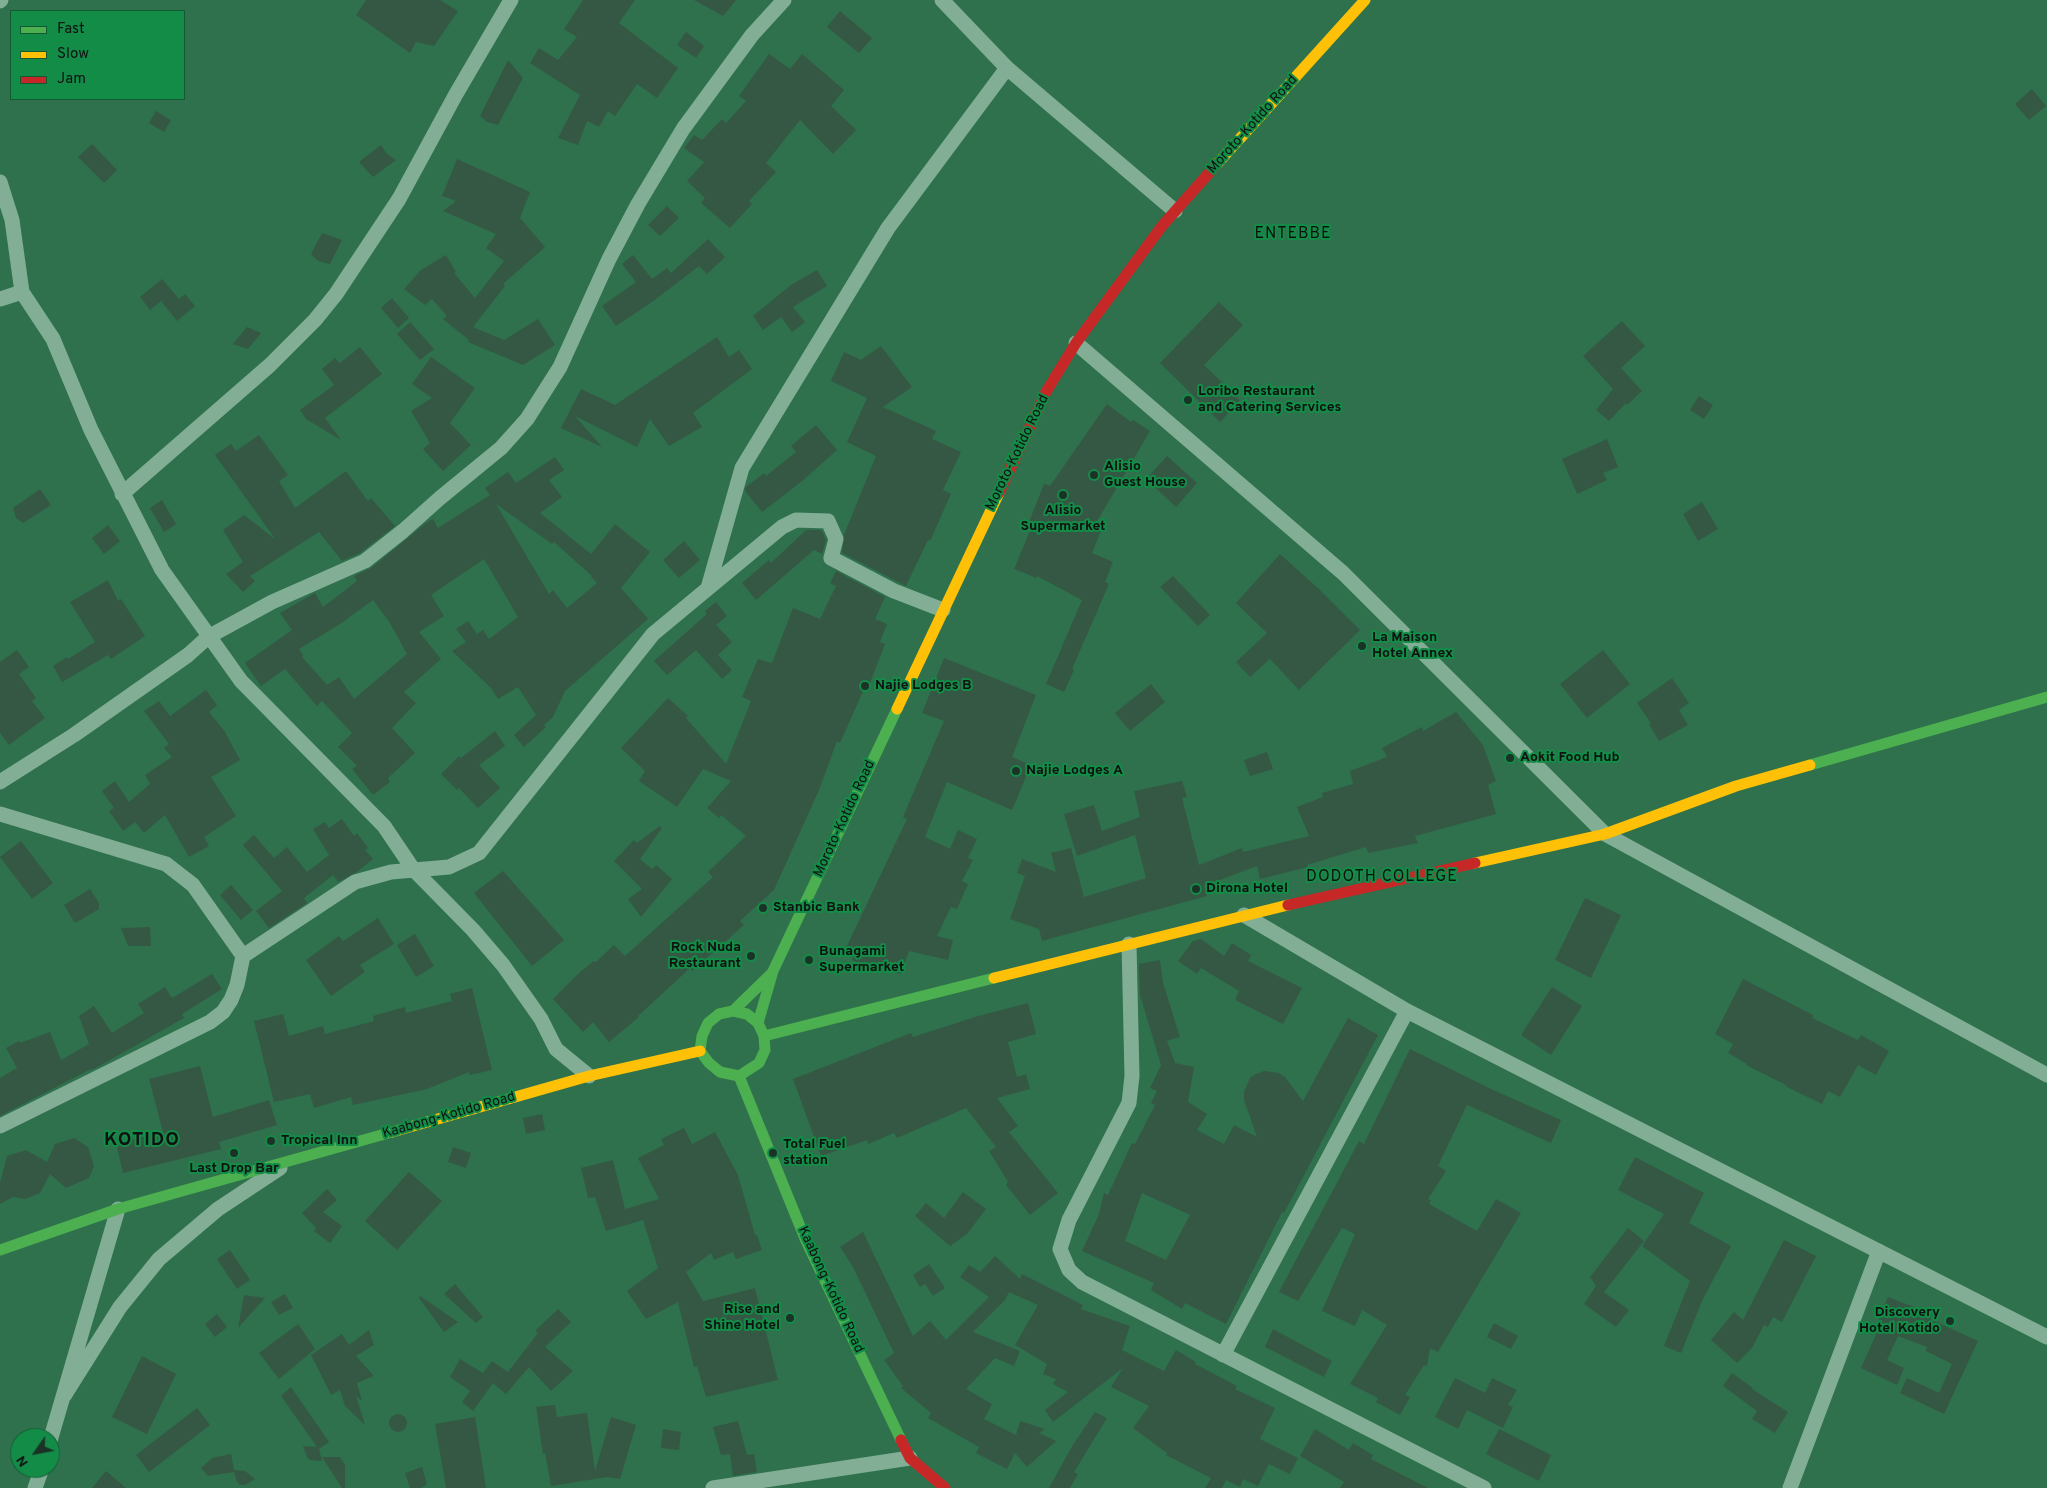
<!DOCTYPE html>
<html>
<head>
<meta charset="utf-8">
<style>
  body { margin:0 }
  #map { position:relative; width:2047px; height:1488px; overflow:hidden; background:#2e714c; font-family:Overpass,sans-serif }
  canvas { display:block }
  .legend { position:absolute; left:10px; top:10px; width:175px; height:90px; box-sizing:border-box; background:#138c48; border:1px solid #125b32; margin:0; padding:6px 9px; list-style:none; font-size:15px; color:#111 }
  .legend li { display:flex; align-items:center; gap:10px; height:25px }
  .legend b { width:25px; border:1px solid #125b32 }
  .north { position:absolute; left:10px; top:1428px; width:50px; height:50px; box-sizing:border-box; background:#138c48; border:1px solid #125b32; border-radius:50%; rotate:237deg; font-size:14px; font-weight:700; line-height:20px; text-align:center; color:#111 }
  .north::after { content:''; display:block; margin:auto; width:18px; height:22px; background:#1b3326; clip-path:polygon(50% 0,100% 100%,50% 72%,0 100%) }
</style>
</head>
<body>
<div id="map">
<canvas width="2047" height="1488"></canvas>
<ul class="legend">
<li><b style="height:6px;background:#4caf50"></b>Fast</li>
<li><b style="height:6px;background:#ffc107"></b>Slow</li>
<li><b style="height:6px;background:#c62828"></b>Jam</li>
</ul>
<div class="north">N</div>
</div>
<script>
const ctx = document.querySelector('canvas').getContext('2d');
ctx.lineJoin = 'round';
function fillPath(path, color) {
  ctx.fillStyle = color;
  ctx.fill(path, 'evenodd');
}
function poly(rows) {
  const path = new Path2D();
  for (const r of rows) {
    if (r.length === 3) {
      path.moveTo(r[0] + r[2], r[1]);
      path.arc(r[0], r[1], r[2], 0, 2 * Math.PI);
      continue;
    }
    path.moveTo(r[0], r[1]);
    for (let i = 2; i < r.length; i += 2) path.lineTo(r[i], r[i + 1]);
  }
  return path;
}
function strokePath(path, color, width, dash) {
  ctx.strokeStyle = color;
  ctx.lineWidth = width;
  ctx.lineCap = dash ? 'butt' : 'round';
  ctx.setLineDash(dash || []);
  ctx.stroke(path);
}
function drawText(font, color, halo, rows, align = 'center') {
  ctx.font = font + ' Overpass,sans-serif';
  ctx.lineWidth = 4;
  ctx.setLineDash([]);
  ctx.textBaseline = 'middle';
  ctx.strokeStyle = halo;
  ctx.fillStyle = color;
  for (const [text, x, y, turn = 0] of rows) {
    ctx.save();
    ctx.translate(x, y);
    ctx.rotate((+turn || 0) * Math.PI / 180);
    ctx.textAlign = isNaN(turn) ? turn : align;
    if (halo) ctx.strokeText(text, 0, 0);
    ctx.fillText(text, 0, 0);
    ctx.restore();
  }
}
fillPath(poly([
  [366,0,440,0,458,11,434,46,416,42,410,53,356,15],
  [583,0,635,0,619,23,678,68,657,98,637,84,615,116,608,111,599,127,587,121,578,145,558,138,580,95,530,63,539,48,558,60,577,37,564,29],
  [694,0,736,0,723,16],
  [840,11,872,38,859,53,827,27],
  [686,32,704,46,696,58,677,45],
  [769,54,790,69,802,54,844,90,831,106,856,130,833,154,800,120,766,163,776,172,749,201,752,204,730,228,701,203,705,198,687,181,704,162,684,148,694,135,702,140,722,119,726,123,746,101,739,96],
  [508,60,523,78,498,125,487,122,480,116],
  [2032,89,2046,106,2029,120,2015,104],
  [156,111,171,120,164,132,149,123],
  [92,144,117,170,104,183,78,157],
  [381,145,386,153,396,160,373,177,359,162],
  [457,159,530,192,520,218,545,247,503,284,505,286,473,327,504,340,538,319,555,345,523,365,468,342,469,340,443,319,447,316,432,299,425,305,404,289,421,270,446,255,456,272,454,273,475,298,504,261,486,248,496,234,443,211,456,201,442,196],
  [667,206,679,218,660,236,648,225],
  [322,233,342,240,330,264,318,261,311,254],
  [708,239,725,257,707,274,699,266,652,302,616,326,602,306,636,282,622,264,633,255,652,279,667,268,671,273],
  [817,270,827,286,793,307,805,322,792,332,781,317,763,330,753,316,791,285],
  [162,279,179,299,185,294,195,306,177,321,161,301,150,310,140,297],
  [392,298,409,318,398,328,381,308],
  [1219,302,1243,325,1204,365,1240,400,1220,422,1160,363],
  [1622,321,1645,346,1621,368,1642,391,1627,405,1626,403,1609,421,1596,410,1613,389,1583,356],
  [410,322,434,349,420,360,397,334],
  [247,327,261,333,248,349,233,344],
  [717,337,729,357,739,350,752,369,693,413,702,427,669,446,650,419,637,447,575,416,602,447,561,428,581,389,615,405],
  [881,346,912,387,883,407,936,431,932,439,961,452,943,490,951,494,930,541,928,540,906,586,842,553,844,535,876,456,847,442,867,398,831,381,844,352,861,360],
  [360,347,382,374,325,418,341,440,306,419,300,410,334,385,322,369,335,358,340,363],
  [431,357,475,388,450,423,471,445,443,471,423,449,430,443,411,411,432,398,412,384],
  [1699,396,1713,405,1704,419,1690,410],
  [1107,404,1131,422,1133,420,1150,431,1096,523,1102,528,1092,553,1113,562,1105,582,1109,584,1072,669,1074,670,1064,692,1046,684,1082,600,1037,576,1037,578,1014,569,1033,524,1029,522,1044,484,1050,486],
  [816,425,837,450,801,482,762,512,745,491,746,487,764,473,766,476,796,452,791,446],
  [259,435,288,475,279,481,295,508,346,471,368,501,371,498,395,526,360,553,342,561,319,532,250,576,255,581,243,592,226,574,243,562,223,530,244,515,276,540,215,455,231,444,236,451],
  [1607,439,1618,467,1603,473,1607,480,1577,494,1562,459],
  [1167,456,1197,483,1176,507,1146,479],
  [555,457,564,470,549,480,562,497,540,513,591,554,615,524,650,552,621,588,648,619,565,691,553,717,544,725,546,727,524,747,514,735,536,715,538,718,518,687,498,699,491,688,452,651,466,642,456,629,468,621,477,634,483,630,489,639,518,617,484,559,431,595,444,616,419,632,441,659,404,692,416,703,392,728,415,753,388,778,390,782,373,795,352,769,357,766,338,747,352,733,322,701,317,706,285,669,261,686,245,663,292,630,280,613,315,593,323,607,357,581,354,576,371,568,426,523,433,519,438,528,490,495,485,488,508,472,516,483],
  [496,504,552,544,554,542,592,576,591,577,597,583,567,608,553,590,549,594],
  [373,600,390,623,407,654,354,699,339,677,327,685,302,657,303,655,299,649,340,624],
  [40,489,51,505,23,523,16,518,13,508],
  [162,500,176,524,164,532,150,508],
  [1702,502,1718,529,1698,541,1683,514],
  [108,525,120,541,104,554,92,538],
  [806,530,820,530,823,533,826,540,822,554,814,550,756,600,742,583,769,560,771,563],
  [684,541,700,560,679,578,663,560],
  [1280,554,1320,590,1360,630,1299,690,1270,659,1250,677,1236,662,1267,633,1236,603],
  [836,571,885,597,875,619,887,624,880,642,885,644,868,688,865,687,840,743,837,741,819,790,774,890,740,921,744,925,692,971,690,968,638,1016,639,1017,609,1042,593,1022,583,1032,553,999,580,972,594,961,596,962,614,945,625,956,713,877,708,872,746,836,721,815,719,818,707,808,731,781,703,769,677,807,639,781,645,771,621,748,668,698,688,716,686,718,726,764,751,701,742,697,758,659,772,663,793,608,820,619,836,586,830,583],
  [1173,576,1210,615,1198,626,1160,587],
  [108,580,118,601,121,599,145,636,111,659,108,655,62,682,53,666,67,657,68,659,95,642,70,602],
  [716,602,727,616,716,625,732,642,718,655,732,670,722,679,696,650,667,675,654,661,707,614,705,611],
  [17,650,29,667,19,674,36,698,32,701,45,718,9,745,0,733,0,662],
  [1603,650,1630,684,1587,718,1560,684],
  [944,658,1036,695,1012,757,1031,765,1012,810,947,782,925,837,950,849,958,830,977,839,968,858,973,860,962,881,968,884,957,909,951,907,937,936,953,940,948,960,909,951,901,974,873,966,871,970,852,960,854,953,846,948,907,819,903,817,944,721,922,713],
  [1672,678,1689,703,1679,710,1688,725,1659,741,1649,724,1651,723,1637,703],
  [1151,684,1165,702,1130,731,1115,713],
  [206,690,217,705,209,712,225,732,240,760,211,777,236,816,204,837,209,846,189,857,165,815,144,833,135,822,123,831,109,811,114,808,102,791,115,781,129,802,150,784,145,775,172,757,164,748,169,744,144,711,159,701,170,716],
  [1456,712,1483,745,1496,781,1488,785,1496,814,1415,836,1418,843,1368,853,1366,847,1307,865,1308,867,1260,879,1257,866,1204,886,1207,896,1042,941,1039,929,1010,919,1025,876,1017,873,1022,859,1056,872,1051,853,1071,848,1084,897,1146,878,1135,835,1077,856,1064,814,1094,805,1102,831,1140,817,1134,791,1182,781,1187,797,1182,798,1199,865,1242,848,1243,852,1309,836,1297,807,1323,797,1322,793,1353,784,1350,771,1387,757,1382,748,1422,727,1423,731],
  [495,731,505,746,479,765,500,788,478,808,459,788,457,790,441,774,459,756,461,758],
  [1267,752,1273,769,1250,776,1244,760],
  [342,819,354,836,357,833,368,848,365,850,373,859,357,872,338,882,333,875,304,898,307,903,269,928,256,911,282,891,243,845,254,835,274,858,287,847,307,872,329,855,313,829,325,822,329,828],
  [660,826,662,828,640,859,652,869,656,865,672,879,641,917,628,899,642,889,614,861,634,840,637,843],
  [21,841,53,883,32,899,0,857],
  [503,871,564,940,532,966,474,893],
  [231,885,253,910,241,920,220,895],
  [90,889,99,903,99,909,75,923,64,905],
  [1585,898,1621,915,1591,978,1555,960],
  [378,918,394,944,360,965,365,972,331,996,306,960,339,936,343,941],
  [150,927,151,946,128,946,121,928],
  [415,934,434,966,416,977,397,945],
  [1201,939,1224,956,1232,943,1251,955,1248,961,1302,988,1283,1024,1235,1000,1239,991,1201,968,1197,974,1178,961,1193,941],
  [1160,960,1163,983,1180,1037,1167,1041,1175,1063,1194,1067,1188,1102,1207,1114,1197,1130,1224,1144,1234,1125,1257,1137,1244,1100,1244,1092,1250,1078,1256,1074,1264,1071,1279,1073,1285,1077,1303,1101,1348,1018,1378,1035,1284,1213,1282,1212,1226,1324,1185,1303,1182,1309,1151,1290,1154,1283,1082,1251,1099,1214,1104,1193,1108,1195,1132,1143,1135,1144,1155,1105,1151,1103,1157,1091,1150,1088,1161,1065,1140,995,1139,964],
  [1142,1193,1190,1215,1166,1260,1125,1241],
  [212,974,222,989,182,1014,184,1018,94,1069,89,1070,0,1116,0,1078,17,1068,6,1048,19,1041,20,1043,50,1032,61,1060,89,1044,79,1016,94,1006,112,1033,144,1013,138,1004,165,987,172,998],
  [1743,979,1813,1015,1812,1018,1858,1040,1861,1035,1889,1051,1876,1075,1858,1065,1840,1097,1828,1091,1822,1104,1785,1086,1786,1085,1746,1065,1747,1064,1728,1053,1733,1044,1715,1034],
  [1552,987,1582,1006,1551,1055,1521,1035],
  [472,988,492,1070,470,1075,469,1072,427,1089,353,1105,351,1097,314,1108,310,1094,274,1102,254,1021,283,1014,289,1036,323,1026,325,1034,374,1021,373,1016,405,1007,406,1013,452,1001,450,994],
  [1028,1003,1036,1034,1008,1042,1017,1077,1026,1074,1030,1089,997,1098,1018,1126,1009,1132,1058,1193,1030,1215,1006,1185,1008,1182,989,1151,996,1147,966,1108,897,1138,894,1133,868,1144,867,1140,821,1156,793,1079,911,1033,913,1037,975,1017],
  [1410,1049,1493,1090,1561,1120,1551,1143,1467,1105,1438,1166,1446,1171,1428,1199,1431,1200,1429,1204,1477,1231,1496,1199,1521,1213,1438,1352,1430,1348,1427,1366,1424,1365,1405,1395,1410,1397,1400,1415,1376,1402,1378,1398,1350,1384,1387,1325,1362,1310,1355,1326,1322,1311,1355,1234,1342,1228,1298,1301,1279,1292,1359,1141,1364,1144],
  [200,1066,213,1117,269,1100,277,1125,219,1142,221,1149,123,1173,116,1143,163,1132,149,1079],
  [542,1114,545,1130,526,1134,523,1118],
  [684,1128,692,1144,715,1132,738,1175,755,1235,757,1235,762,1250,736,1259,733,1252,714,1260,711,1253,686,1272,703,1301,755,1288,778,1380,706,1397,697,1366,694,1367,678,1302,646,1319,627,1291,658,1268,643,1220,606,1231,595,1197,588,1198,581,1168,613,1160,625,1209,659,1199,638,1158,664,1145,661,1139],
  [74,1138,88,1147,94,1166,89,1178,66,1188,50,1174,40,1193,25,1199,13,1197,0,1204,0,1183,7,1156,26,1150,47,1162,55,1144],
  [453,1147,471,1153,466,1168,448,1162],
  [1635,1157,1704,1193,1689,1223,1731,1246,1702,1301,1681,1353,1664,1346,1690,1281,1642,1246,1664,1214,1618,1190],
  [409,1172,442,1201,397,1250,365,1221],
  [327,1189,337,1200,323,1212,342,1226,330,1243,314,1231,316,1228,302,1213],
  [963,1192,986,1209,967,1234,950,1246,915,1216,926,1203,944,1218],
  [1628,1228,1644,1241,1604,1292,1629,1310,1616,1327,1584,1304,1596,1286,1590,1277],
  [863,1232,913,1336,930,1321,946,1340,989,1297,960,1277,969,1265,980,1272,995,1256,1020,1279,1022,1274,1083,1305,1081,1309,1130,1326,1122,1350,1164,1371,1176,1350,1196,1362,1195,1364,1237,1386,1235,1389,1275,1408,1260,1439,1298,1458,1290,1474,1269,1464,1258,1486,1243,1479,1240,1487,1226,1480,1222,1488,1205,1488,1211,1478,1166,1455,1167,1453,1133,1428,1149,1406,1111,1387,1123,1368,1053,1422,1045,1410,1068,1392,1053,1384,1056,1379,1043,1374,1047,1364,1015,1345,1038,1305,1009,1292,1005,1300,973,1332,1020,1351,1014,1366,995,1358,966,1389,992,1404,984,1419,1016,1435,1020,1421,1045,1429,1039,1433,1056,1441,1027,1467,1015,1453,1007,1469,976,1453,979,1447,928,1418,931,1413,901,1388,903,1386,884,1360,894,1353,853,1267,840,1247],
  [1784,1240,1816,1256,1782,1322,1773,1317,1768,1327,1764,1325,1752,1348,1737,1363,1711,1340,1734,1312,1743,1320],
  [230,1250,250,1280,237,1289,217,1259],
  [929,1264,945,1288,933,1296,925,1284,920,1287,913,1275],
  [455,1284,483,1317,476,1323,444,1294],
  [285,1294,293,1308,279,1315,271,1302],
  [244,1295,265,1298,238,1328],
  [420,1296,458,1322,444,1332,419,1298],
  [1888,1297,1932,1314,1930,1319,1978,1341,1944,1414,1900,1393,1907,1378,1939,1393,1952,1364,1926,1351,1927,1347,1898,1336,1887,1360,1904,1368,1897,1385,1861,1368,1879,1328,1876,1327],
  [558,1309,571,1322,545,1347,573,1371,551,1391,529,1367,506,1394,493,1383,473,1411,462,1402,470,1391,450,1377,460,1359,483,1373,492,1361,508,1372,538,1333,535,1331],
  [217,1314,227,1327,215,1337,205,1324],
  [1494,1323,1518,1336,1511,1349,1487,1337],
  [298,1324,315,1349,279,1379,259,1353],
  [1273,1329,1332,1361,1324,1377,1265,1347],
  [369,1330,374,1345,356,1356,374,1376,357,1383,362,1401,356,1396,365,1425,345,1406,340,1390,331,1395,311,1355,342,1334,349,1345],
  [142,1356,176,1374,147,1434,112,1417],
  [1732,1373,1753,1388,1752,1389,1788,1412,1775,1433,1752,1419,1757,1411,1723,1386],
  [1455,1378,1485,1393,1492,1378,1517,1390,1508,1405,1513,1407,1503,1428,1467,1410,1458,1429,1435,1417],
  [291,1387,329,1442,319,1449,322,1461,310,1460,307,1457,303,1446,317,1447,281,1396],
  [555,1405,557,1417,587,1413,595,1471,611,1417,636,1425,620,1479,607,1477,551,1486,545,1453,543,1454,536,1407],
  [197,1408,210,1425,149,1472,136,1455],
  [1095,1412,1107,1418,1074,1472,1078,1474,1070,1488,1049,1488,1071,1448],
  [398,1423,9],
  [475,1417,486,1488,446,1488,435,1424],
  [738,1421,747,1455,754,1454,757,1472,733,1476,730,1454,721,1455,713,1427],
  [663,1429,681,1432,679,1450,661,1448],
  [1315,1429,1349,1450,1353,1443,1373,1455,1371,1459,1428,1488,1340,1488,1344,1482,1300,1456],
  [1499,1429,1551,1455,1539,1481,1486,1454],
  [231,1454,234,1470,245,1471,255,1479,245,1485,240,1485,237,1482,234,1472,208,1476,201,1468,212,1458],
  [322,1457,340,1457,345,1465,345,1488,342,1488],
  [422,1467,427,1484,421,1488,410,1488,405,1473],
  [106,1471,126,1488,92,1488]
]), '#355845');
strokePath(poly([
  [942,0,1007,68,1175,211],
  [0,1,1,0],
  [0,182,12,220,22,292,53,339,91,430,162,570,241,681,384,826,413,869,473,930,503,965,541,1019,556,1049,589,1076],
  [0,299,22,292],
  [1076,343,1343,573,1605,834,2047,1075],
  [122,494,270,365,315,320,336,294,399,199,456,94,511,0],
  [708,588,742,468,888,228,1007,68],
  [0,782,74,735,188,655,208,637,272,602,365,561,403,531,440,498,501,448,527,419,560,367,609,259,638,204,683,129,752,35,784,0],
  [0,814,166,864,193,885,243,956],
  [1244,915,1407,1011,2047,1337],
  [1129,944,1132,1076,1129,1103,1069,1220,1060,1249,1069,1270,1082,1282,1484,1488],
  [0,1126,210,1022,223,1012,231,1000,237,985,243,956,355,882,391,872,449,867,479,853,653,634,782,527,796,520,828,521,836,539,831,558,894,591,943,610],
  [1223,1355,1407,1011],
  [64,1396,120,1307,159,1259,218,1209,280,1168],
  [50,1441,118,1209],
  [35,1488,42,1468],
  [713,1488,910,1458],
  [1790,1488,1879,1251]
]), '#82ae96', 15);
strokePath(poly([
  [1810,765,2047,697],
  [733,1011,747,1014,758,1023,764,1036,765,1050,759,1063,739,1076,720,1072,709,1063,700,1051,702,1036,708,1023,719,1014,733,1011],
  [733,1011,772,973],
  [758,1023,773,971,897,709],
  [764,1036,994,978],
  [739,1076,806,1241,901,1440],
  [0,1250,118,1209,392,1132]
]), '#4caf50', 11);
strokePath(poly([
  [1217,164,1365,0],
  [897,709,999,493],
  [1475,863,1605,834,1736,786,1810,765],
  [994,978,1288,905],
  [392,1132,589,1076,700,1051]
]), '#ffc107', 11);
strokePath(poly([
  [999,493,1046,392,1076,343,1162,226,1217,164],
  [1288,905,1475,863],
  [901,1440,910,1458,945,1488]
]), '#c62828', 11);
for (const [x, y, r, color] of [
  [1188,400,5,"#1b3326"],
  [1094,475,5,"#1b3326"],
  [1063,495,5,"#1b3326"],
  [1362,646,5,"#1b3326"],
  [865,686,5,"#1b3326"],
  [1510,758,5,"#1b3326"],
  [1016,771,5,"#1b3326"],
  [1196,889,5,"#1b3326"],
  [763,908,5,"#1b3326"],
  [751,956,5,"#1b3326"],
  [809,960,5,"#1b3326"],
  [271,1141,5,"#1b3326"],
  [234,1153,5,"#1b3326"],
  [773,1153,5,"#1b3326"],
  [790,1318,5,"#1b3326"],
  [1950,1321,5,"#1b3326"]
]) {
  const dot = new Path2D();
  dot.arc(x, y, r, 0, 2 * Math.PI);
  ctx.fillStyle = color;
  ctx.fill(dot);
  strokePath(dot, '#138c48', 2);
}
drawText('14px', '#111', '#138c48', [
  ["Moroto-Kotido Road",1253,125,-48],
  ["Moroto-Kotido Road",1018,453,-64],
  ["Moroto-Kotido Road",845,819,-65],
  ["Kaabong-Kotido Road",449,1116,-16],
  ["Kaabong-Kotido Road",830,1290,65]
]);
drawText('bold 14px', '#111', '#138c48', [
  ["Loribo Restaurant",1198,392],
  ["and Catering Services",1198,408],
  ["Alisio",1104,467],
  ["Guest House",1104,483],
  ["Alisio",1063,511,"center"],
  ["Supermarket",1063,527,"center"],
  ["La Maison",1372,638],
  ["Hotel Annex",1372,654],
  ["Najie Lodges B",875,686],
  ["Aokit Food Hub",1520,758],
  ["Najie Lodges A",1026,771],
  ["Dirona Hotel",1206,889],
  ["Stanbic Bank",773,908],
  ["Rock Nuda",741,948,"right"],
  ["Restaurant",741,964,"right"],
  ["Bunagami",819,952],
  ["Supermarket",819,968],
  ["Tropical Inn",281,1141],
  ["Total Fuel",783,1145],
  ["station",783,1161],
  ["Last Drop Bar",234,1169,"center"],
  ["Rise and",780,1310,"right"],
  ["Shine Hotel",780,1326,"right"],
  ["Discovery",1940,1313,"right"],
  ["Hotel Kotido",1940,1329,"right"]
], 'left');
ctx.letterSpacing = '1px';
drawText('16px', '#111', '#138c48', [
  ["ENTEBBE",1293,235],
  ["DODOTH COLLEGE",1382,878]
]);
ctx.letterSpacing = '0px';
ctx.letterSpacing = '1px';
drawText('bold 19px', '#111', '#138c48', [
  ["KOTIDO",142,1141]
]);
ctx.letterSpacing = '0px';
</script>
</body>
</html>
